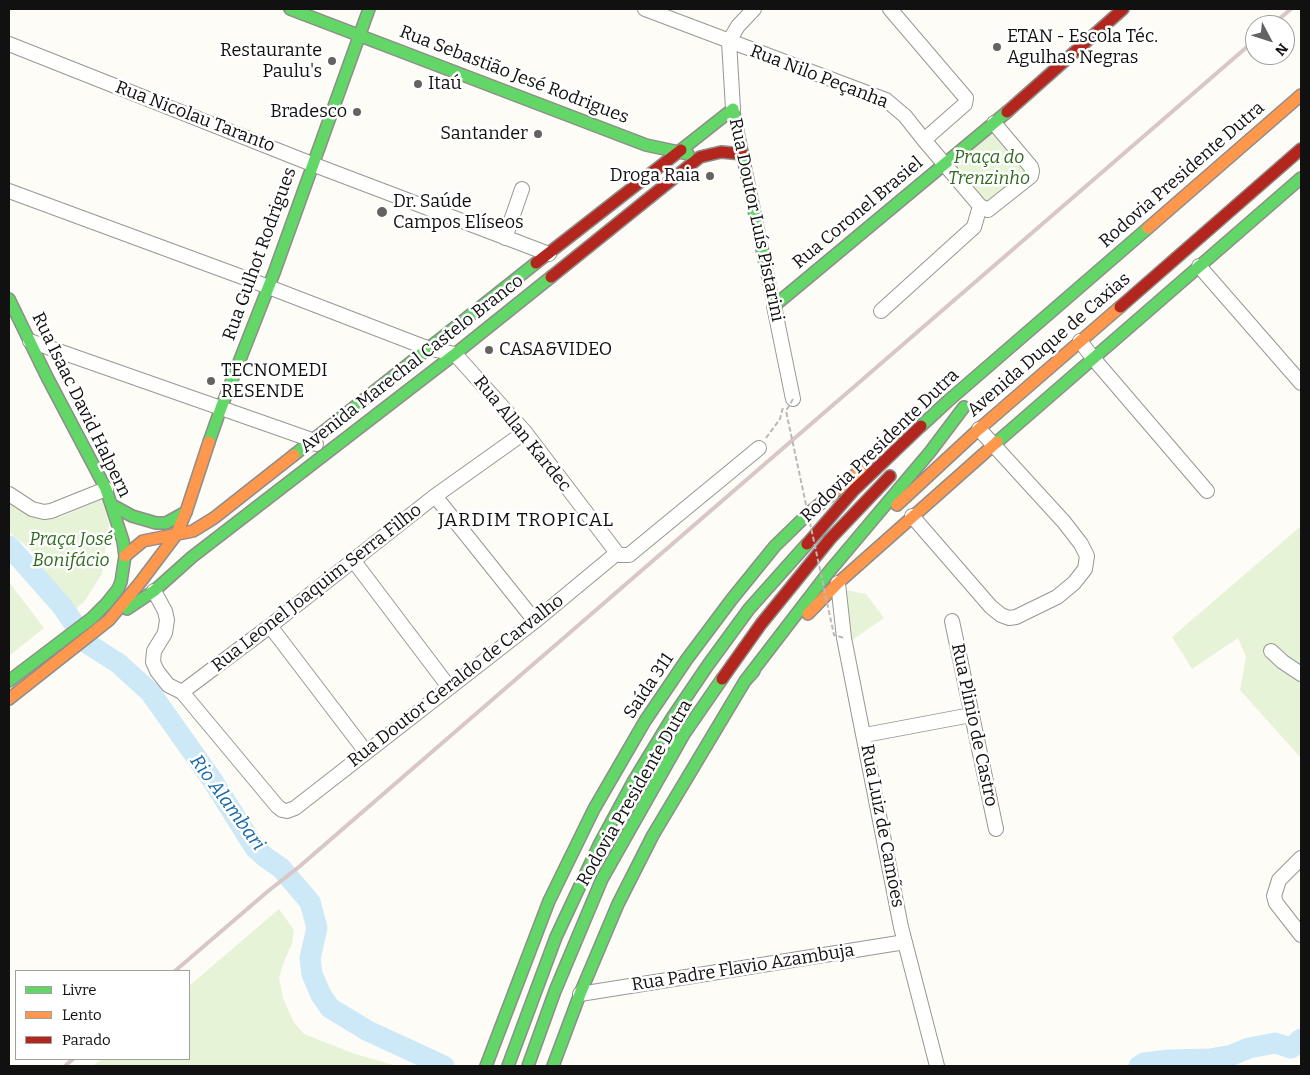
<!DOCTYPE html>
<html>
<head>
<meta charset="utf-8">
<style>
  body { margin:0 }
  #map { position:relative; width:1310px; height:1075px; overflow:hidden; background:#fdfcf7; font-family:Bitter,serif }
  canvas { display:block }
  .frame { position:absolute; inset:0; border:10px solid #111; pointer-events:none }
  .legend { position:absolute; left:15px; top:970px; width:175px; height:90px; box-sizing:border-box; background:#fff; border:1px solid #a0a0a0; margin:0; padding:6px 9px; list-style:none; font-size:15px; color:#111 }
  .legend li { display:flex; align-items:center; gap:10px; height:25px }
  .legend b { width:25px; border:1px solid #a0a0a0 }
  .north { position:absolute; left:1245px; top:15px; width:50px; height:50px; box-sizing:border-box; background:#fff; border:1px solid #a0a0a0; border-radius:50%; rotate:130deg; font-size:14px; font-weight:700; line-height:20px; text-align:center; color:#111 }
  .north::after { content:''; display:block; margin:auto; width:18px; height:22px; background:#646362; clip-path:polygon(50% 0,100% 100%,50% 72%,0 100%) }
</style>
</head>
<body>
<div id="map">
<canvas width="1310" height="1075"></canvas>
<div class="frame"></div>
<ul class="legend">
<li><b style="height:6px;background:#63d668"></b>Livre</li>
<li><b style="height:6px;background:#ff974d"></b>Lento</li>
<li><b style="height:6px;background:#b3261e"></b>Parado</li>
</ul>
<div class="north">N</div>
</div>
<script>
const ctx = document.querySelector('canvas').getContext('2d');
ctx.lineJoin = 'round';
function fillPath(path, color) {
  ctx.fillStyle = color;
  ctx.fill(path, 'evenodd');
}
function poly(rows) {
  const path = new Path2D();
  for (const r of rows) {
    path.moveTo(r[0], r[1]);
    for (let i = 2; i < r.length; i += 2) path.lineTo(r[i], r[i + 1]);
  }
  return path;
}
function strokePath(path, color, width, dash) {
  ctx.strokeStyle = color;
  ctx.lineWidth = width;
  ctx.lineCap = dash ? 'butt' : 'round';
  ctx.setLineDash(dash || []);
  ctx.stroke(path);
}
function drawText(font, color, halo, rows, align = 'center') {
  ctx.font = font + ' Bitter,serif';
  ctx.lineWidth = 5;
  ctx.setLineDash([]);
  ctx.textBaseline = 'middle';
  ctx.strokeStyle = halo;
  ctx.fillStyle = color;
  for (const [text, x, y, turn = 0] of rows) {
    ctx.save();
    ctx.translate(x, y);
    ctx.rotate((+turn || 0) * Math.PI / 180);
    ctx.textAlign = isNaN(turn) ? turn : align;
    if (halo) ctx.strokeText(text, 0, 0);
    ctx.fillText(text, 0, 0);
    ctx.restore();
  }
}
fillPath(poly([
  [993,130,1030,172,987,208,949,165],
  [102,499,109,524,102,574,84,602,72,612,30,549,9,532,9,503,30,515,60,517],
  [1301,526,1301,758,1240,690,1246,657,1238,638,1192,669,1172,637],
  [9,582,44,628,9,656],
  [841,589,866,594,884,618,851,641],
  [279,909,294,930,292,944,285,959,279,978,283,998,293,1021,304,1034,355,1054,397,1066,93,1066,102,1059,189,1059,189,986]
]), '#e7f3d7');
strokePath(poly([
  [9,546,62,606,88,644,118,663,150,692,211,778,255,848,265,857,281,868,310,902,317,928,310,958,312,974,321,995,330,1008,368,1031,444,1066],
  [1139,1066,1144,1063,1169,1060,1210,1059,1232,1055,1249,1048,1275,1043,1291,1048,1301,1039]
]), '#cde8f7', 21);
const street = poly([
  [645,9,886,100,905,116,924,140,980,206,988,210,1031,176,1032,171,1031,167,994,123],
  [890,9,966,98,965,104,924,140],
  [729,41,733,109],
  [729,41,738,26,754,9],
  [9,44,312,164,549,254],
  [9,191,253,281,427,348,455,354,525,432,617,553,620,555,629,555,759,448],
  [505,238,522,189],
  [1199,266,1301,383],
  [774,306,793,399],
  [881,311,974,227,980,206],
  [30,341,312,440,316,444],
  [1080,341,1093,358,1207,491],
  [9,494,32,509,44,512,51,511,106,489],
  [435,496,535,621],
  [912,516,991,607,1001,615,1009,618,1016,617,1057,597,1074,583,1085,569,1087,556,1081,544,1064,522,979,429],
  [353,560,449,687],
  [838,583,844,638,901,927,937,1066],
  [154,591,165,611,167,620,165,633,154,651,153,662,157,671,168,685,182,692,277,806,282,810,287,811,295,808,535,621,617,553],
  [952,621,996,829],
  [270,626,366,752],
  [1271,651,1283,662,1301,674],
  [182,692,270,626,435,496,525,432],
  [865,735,971,715],
  [1301,858,1279,880,1274,896,1276,903,1301,935],
  [580,994,905,942]
]);
const fast = poly([
  [290,9,646,145,688,154],
  [681,150,733,109,774,306,1007,112],
  [9,299,47,377,106,489,123,541,125,556,121,582,118,589,106,604,92,618,9,681],
  [921,426,948,401,1148,228],
  [209,442,221,408,274,273,369,9],
  [997,442,1301,178],
  [294,455,536,263],
  [112,505,132,516,156,523,166,523,186,512],
  [127,609,154,591,192,557,455,354,551,277],
  [745,681,828,573,930,452,964,407],
  [486,1066,549,901,594,809,645,721,687,659,732,599,775,546,809,513],
  [508,1066,556,937,600,843,633,782,672,718,708,665,749,609,807,544],
  [528,1066,555,991,602,879,684,734,722,679],
  [553,1066,580,994,618,904,653,835,745,681,754,671]
]);
const slow = poly([
  [1148,228,1301,95],
  [897,505,979,429,1120,307],
  [809,513,861,470],
  [125,556,143,541,193,531,214,518,294,455],
  [808,614,838,583,997,442],
  [9,699,109,620,139,584,176,535,186,512,209,442]
]);
const jam = poly([
  [1007,112,1123,9],
  [536,263,681,150],
  [551,277,700,157,721,152,743,154],
  [1120,307,1301,149],
  [807,544,854,490,921,426],
  [722,679,761,624,830,539,890,476]
]);
strokePath(street, '#979795', 16);
strokePath(fast, '#8e8d8b', 14);
strokePath(slow, '#8e8d8b', 14);
strokePath(jam, '#8e8d8b', 14);
strokePath(poly([
  [766,438,780,419,783,407]
]), '#b9b9b8', 2, [5, 2.5]);
strokePath(street, '#fffffe', 14);
strokePath(fast, '#63d668', 11);
strokePath(slow, '#ff974d', 11);
strokePath(jam, '#b3261e', 11);
strokePath(poly([
  [1272,25,1291,9],
  [175,971,267,892,300,866,1255,40],
  [65,1066,73,1059]
]), '#d9c6c7', 4);
strokePath(poly([
  [793,399,786,411,834,635,844,638]
]), '#b9b9b8', 2, [5, 2.5]);
for (const [x, y, r, color] of [
  [997,47,5,"#646362"],
  [332,61,5,"#646362"],
  [418,84,5,"#646362"],
  [357,112,5,"#646362"],
  [538,134,5,"#646362"],
  [710,176,5,"#646362"],
  [382,212,6,"#646362"],
  [489,350,5,"#646362"],
  [211,381,5,"#646362"]
]) {
  const dot = new Path2D();
  dot.arc(x, y, r, 0, 2 * Math.PI);
  ctx.fillStyle = color;
  ctx.fill(dot);
  strokePath(dot, '#fff', 2);
}
drawText('18px', '#111', '#fff', [
  ["ETAN - Escola Téc.",1007,37],
  ["Agulhas Negras",1007,58],
  ["Restaurante",322,51,"right"],
  ["Paulu's",322,72,"right"],
  ["Itaú",428,84],
  ["Bradesco",347,112,"right"],
  ["Santander",528,134,"right"],
  ["Droga Raia",700,176,"right"],
  ["Dr. Saúde",393,202],
  ["Campos Elíseos",393,223],
  ["CASA&VIDEO",499,350],
  ["TECNOMEDI",221,371],
  ["RESENDE",221,392]
], 'left');
drawText('18px', '#111', '#fff', [
  ["Rua Sebastião Jesé Rodrigues",514,75,21],
  ["Rua Nilo Peçanha",819,77,21],
  ["Rua Nicolau Taranto",195,117,21],
  ["Rodovia Presidente Dutra",1182,175,-41],
  ["Rua Coronel Brasiel",858,213,-40],
  ["Rua Doutor Luís Pistarini",756,220,78],
  ["Rua Gulhot Rodrigues",260,254,-70],
  ["Avenida Duque de Caxias",1049,345,-41],
  ["Avenida Marechal Castelo Branco",412,364,-38],
  ["Rua Isaac David Halpern",81,405,64],
  ["Rua Allan Kardec",522,434,51],
  ["Rodovia Presidente Dutra",880,446,-44],
  ["Rua Leonel Joaquim Serra Filho",317,588,-38],
  ["Rua Doutor Geraldo de Carvalho",456,681,-38],
  ["Saída 311",649,686,-56],
  ["Rua Plinio de Castro",974,725,78],
  ["Rodovia Presidente Dutra",635,793,-60],
  ["Rua Luiz de Camões",882,826,79],
  ["Rua Padre Flavio Azambuja",743,968,-9]
]);
drawText('italic 18px', '#2f6b1f', '#fff', [
  ["Praça do",989,158],
  ["Trenzinho",989,179],
  ["Praça José",71,540],
  ["Bonifácio",71,561]
]);
ctx.letterSpacing = '1px';
drawText('19px', '#111', '#fff', [
  ["JARDIM TROPICAL",526,521]
]);
ctx.letterSpacing = '0px';
drawText('italic 19px', '#1768a6', '#fff', [
  ["Rio Alambari",227,803,54]
]);
</script>
</body>
</html>
